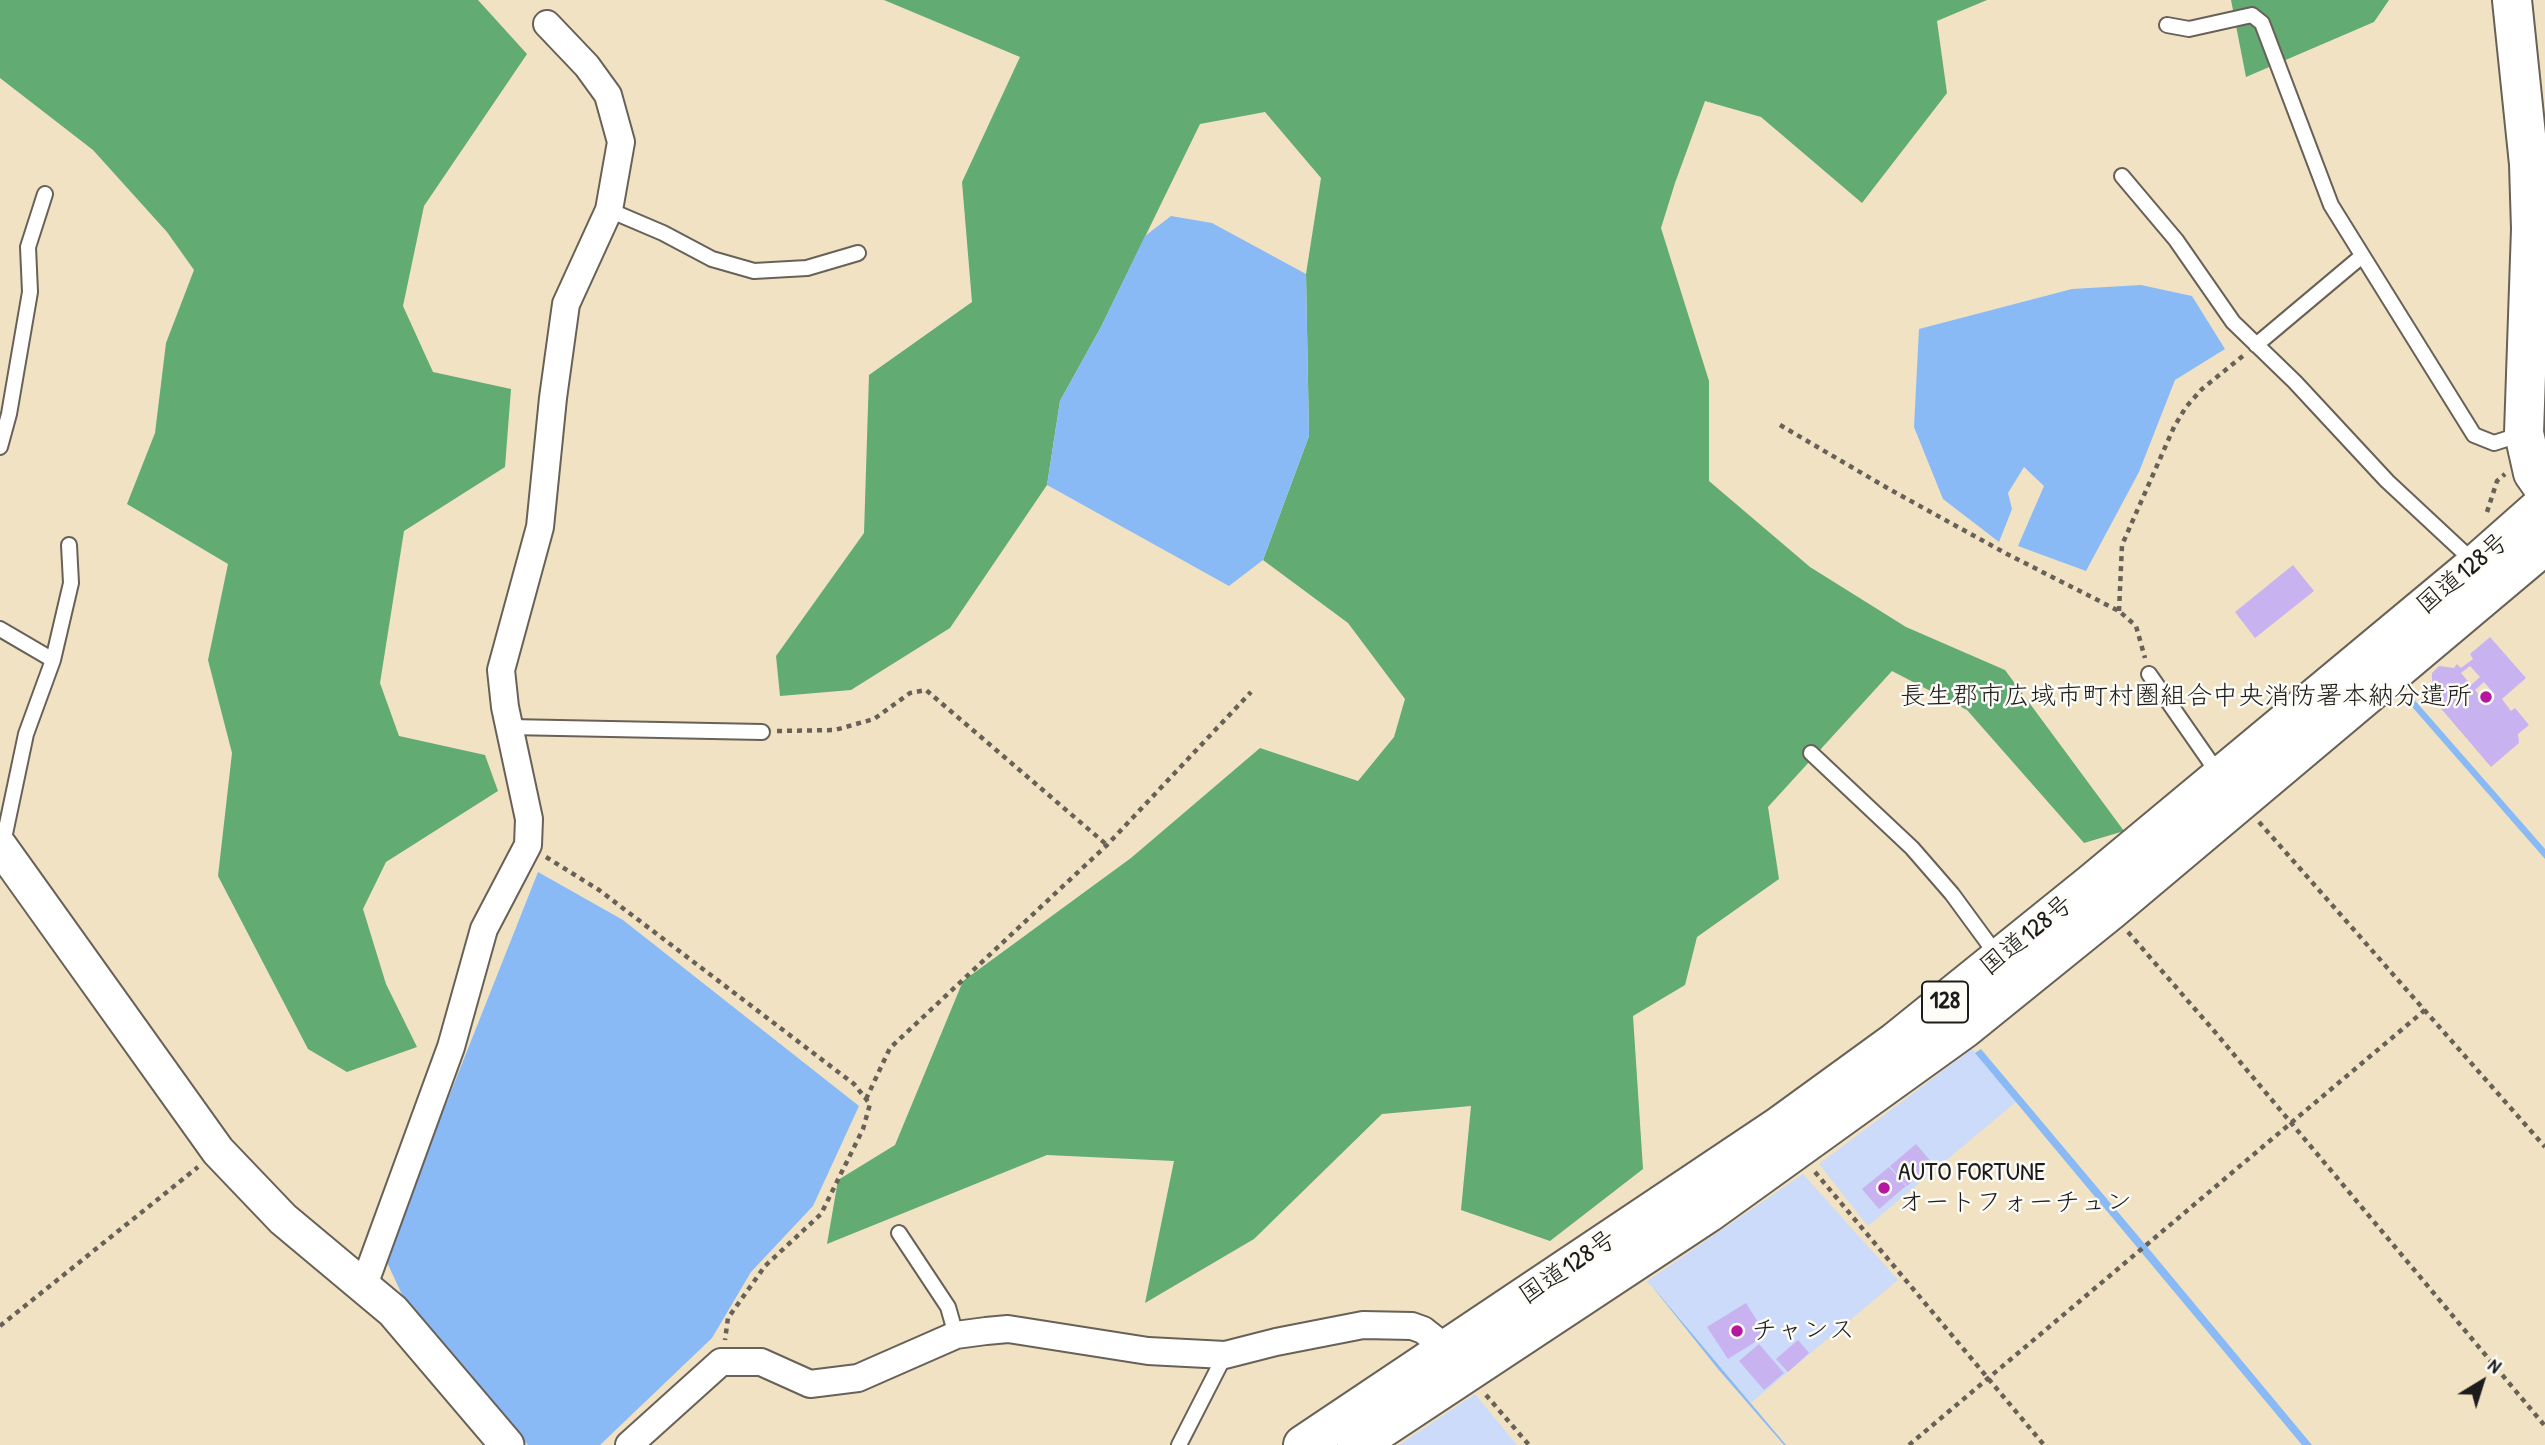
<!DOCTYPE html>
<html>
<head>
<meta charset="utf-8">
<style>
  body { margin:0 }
  #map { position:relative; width:2545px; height:1445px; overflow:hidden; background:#f1e2c4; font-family:"Patrick Hand",sans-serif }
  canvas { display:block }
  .north { position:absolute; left:2447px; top:1347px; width:70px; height:70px; -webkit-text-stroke:5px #fdfcf7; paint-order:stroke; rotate:38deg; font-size:19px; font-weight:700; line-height:28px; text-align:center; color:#1c1c1c }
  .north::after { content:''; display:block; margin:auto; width:24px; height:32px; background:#1c1c1c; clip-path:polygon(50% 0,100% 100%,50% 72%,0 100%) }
</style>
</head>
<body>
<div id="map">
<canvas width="2545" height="1445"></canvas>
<div class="north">N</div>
</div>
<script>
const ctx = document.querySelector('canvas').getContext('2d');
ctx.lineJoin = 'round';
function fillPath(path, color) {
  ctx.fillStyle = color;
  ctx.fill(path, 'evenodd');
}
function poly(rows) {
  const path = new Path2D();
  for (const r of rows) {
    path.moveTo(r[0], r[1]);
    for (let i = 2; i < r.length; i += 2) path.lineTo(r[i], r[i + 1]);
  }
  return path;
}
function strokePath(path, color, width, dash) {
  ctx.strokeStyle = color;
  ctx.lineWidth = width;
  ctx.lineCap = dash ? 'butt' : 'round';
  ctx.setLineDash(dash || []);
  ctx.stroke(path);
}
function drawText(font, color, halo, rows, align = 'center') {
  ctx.font = font + ' "Patrick Hand","Klee One",sans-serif';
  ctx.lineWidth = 5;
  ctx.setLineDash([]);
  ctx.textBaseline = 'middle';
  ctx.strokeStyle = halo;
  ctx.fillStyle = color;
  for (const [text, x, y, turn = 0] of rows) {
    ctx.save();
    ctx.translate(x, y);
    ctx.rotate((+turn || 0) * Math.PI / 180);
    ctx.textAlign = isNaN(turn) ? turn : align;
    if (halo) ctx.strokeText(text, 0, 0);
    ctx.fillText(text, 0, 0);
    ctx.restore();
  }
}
fillPath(poly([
  [1972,1049,2016,1102,1868,1226,1819,1164],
  [1803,1174,1898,1280,1751,1403,1652,1286,1646,1282],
  [1475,1394,1517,1445,1399,1445]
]), '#cbdbf9');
fillPath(poly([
  [0,0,478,0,527,54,424,206,403,306,433,372,511,389,505,467,404,531,380,683,399,736,485,755,498,791,386,862,363,909,386,984,417,1047,347,1072,308,1049,218,876,232,753,208,660,228,564,127,504,155,433,166,343,194,270,167,232,93,150,0,78],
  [884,0,1987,0,1937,21,1947,93,1862,203,1761,117,1705,101,1675,183,1661,228,1709,381,1709,481,1810,567,1906,627,2005,670,2124,831,2084,843,1967,710,1892,671,1768,807,1779,879,1697,937,1685,985,1633,1016,1643,1169,1550,1241,1461,1210,1471,1106,1382,1114,1254,1239,1145,1303,1174,1161,1047,1155,827,1244,838,1180,895,1145,963,981,1131,858,1260,748,1358,781,1394,737,1405,699,1348,623,1263,560,1309,436,1306,274,1321,178,1265,112,1200,124,1101,327,1060,401,1047,485,950,628,851,690,780,696,776,656,864,533,869,375,972,302,962,182,1020,57],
  [2231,0,2389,0,2374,22,2246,77]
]), '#62ab73');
fillPath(poly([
  [1171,216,1212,223,1306,274,1309,436,1263,560,1229,586,1047,485,1060,401,1101,327,1145,236],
  [2141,285,2192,296,2225,349,2175,380,2139,472,2086,571,2018,546,2044,486,2024,467,2008,493,2012,509,1999,542,1943,499,1914,427,1919,329,2072,289],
  [2412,697,2545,849,2545,859,2407,701],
  [538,872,623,920,859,1106,813,1206,751,1272,712,1338,600,1445,528,1445,410,1312,385,1258],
  [1981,1049,2144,1243,2312,1445,2302,1445,1975,1053],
  [1651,1285,1652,1286,1786,1445,1784,1445,1718,1369]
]), '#8abaf6');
fillPath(poly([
  [2293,565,2314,591,2255,638,2235,612],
  [2490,637,2526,678,2502,699,2511,711,2515,708,2529,725,2518,734,2519,743,2491,767,2426,691,2432,687,2432,673,2439,666,2454,668,2457,664,2461,668,2473,659,2470,654],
  [2470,666,2480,677,2471,685,2461,673],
  [2484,682,2495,695,2486,703,2475,690],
  [1916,1144,1933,1164,1907,1186,1890,1166],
  [1889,1167,1906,1186,1879,1209,1862,1189],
  [1746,1303,1766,1335,1728,1359,1707,1327],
  [1798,1340,1809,1353,1788,1372,1776,1359],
  [1759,1344,1784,1373,1764,1390,1739,1361]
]), '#c8b2f0');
const service = poly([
  [2167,25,2189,29,2252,15,2262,23,2331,205,2474,435,2494,443,2522,434],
  [2122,176,2176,240,2233,322,2295,382,2387,481,2475,563],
  [609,210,663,233,712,259,754,271,807,268,858,253],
  [2256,345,2362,256],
  [0,447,9,414,30,292,28,247,45,194],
  [0,629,53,660],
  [2149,674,2220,776],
  [509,727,762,732],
  [1811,753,1912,848,1952,894,1999,958],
  [2,848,26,734,53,660,71,583,69,545],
  [899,1233,948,1307,956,1335],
  [1179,1445,1225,1355]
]);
const minor = poly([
  [364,1285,451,1047,484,929,528,845,529,819,505,707,501,670,540,527,553,398,566,304,609,210,621,142,608,95,587,66,547,24],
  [629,1445,721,1362,761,1362,810,1384,858,1378,956,1335,986,1331,1008,1329,1148,1351,1225,1355,1276,1342,1363,1325,1412,1326,1423,1330,1447,1349]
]);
const tertiary = poly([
  [0,846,218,1151,283,1219,393,1311,507,1445]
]);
const primary = poly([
  [2512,0,2529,164,2531,229,2524,433,2533,473,2545,490]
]);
const trunk = poly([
  [1303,1445,1778,1127,1895,1042,2091,884,2476,564,2545,503],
  [1357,1445,1708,1213,1965,1028,2111,910,2545,545]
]);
strokePath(service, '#676157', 18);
strokePath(minor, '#676157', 30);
strokePath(tertiary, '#676157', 37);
strokePath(primary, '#676157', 42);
strokePath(trunk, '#676157', 42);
strokePath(poly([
  [1780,425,1889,489,2007,554,2119,611,2136,626,2145,658],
  [2487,512,2497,481,2505,474],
  [2119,611,2122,545,2174,427,2186,407,2202,389,2244,355],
  [777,731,835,730,874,719,910,693,926,690,1107,845],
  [2259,822,2545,1147],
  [546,857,599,890,854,1084,870,1104,863,1129,821,1214,765,1266,728,1318,725,1340],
  [2128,932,2215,1032,2545,1426],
  [866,1099,890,1048,1107,845,1251,692],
  [1815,1172,2044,1445],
  [0,1326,198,1167],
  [1486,1395,1529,1445],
  [1909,1445,2425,1010]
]), '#676157', 4.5, [5, 5]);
strokePath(service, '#fff', 14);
strokePath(minor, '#fff', 26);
strokePath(tertiary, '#fff', 33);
strokePath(primary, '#fff', 38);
strokePath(trunk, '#fff', 38);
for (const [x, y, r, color] of [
  [2486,697,7,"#b5179e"],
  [1884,1188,7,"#b5179e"],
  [1737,1331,7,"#b5179e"]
]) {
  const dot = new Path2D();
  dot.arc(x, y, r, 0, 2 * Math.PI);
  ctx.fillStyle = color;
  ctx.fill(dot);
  strokePath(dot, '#fdfcf7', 2.5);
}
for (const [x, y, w] of [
  [1945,1002,46]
]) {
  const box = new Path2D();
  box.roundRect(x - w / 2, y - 20.5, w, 41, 5);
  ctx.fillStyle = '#fdfcf7';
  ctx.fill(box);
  strokePath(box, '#1c1c1c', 2);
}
drawText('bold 24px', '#1c1c1c', null, [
  ["128",1945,1002]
]);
drawText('26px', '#1c1c1c', '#fdfcf7', [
  ["国道128号",2463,574,-40],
  ["国道128号",2027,936,-39],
  ["国道128号",1568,1268,-34]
]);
drawText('26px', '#1c1c1c', '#fdfcf7', [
  ["長生郡市広域市町村圏組合中央消防署本納分遣所",2472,697,"right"],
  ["AUTO FORTUNE",1898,1173],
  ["オートフォーチュン",1898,1203],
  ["チャンス",1751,1331]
], 'left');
</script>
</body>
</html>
